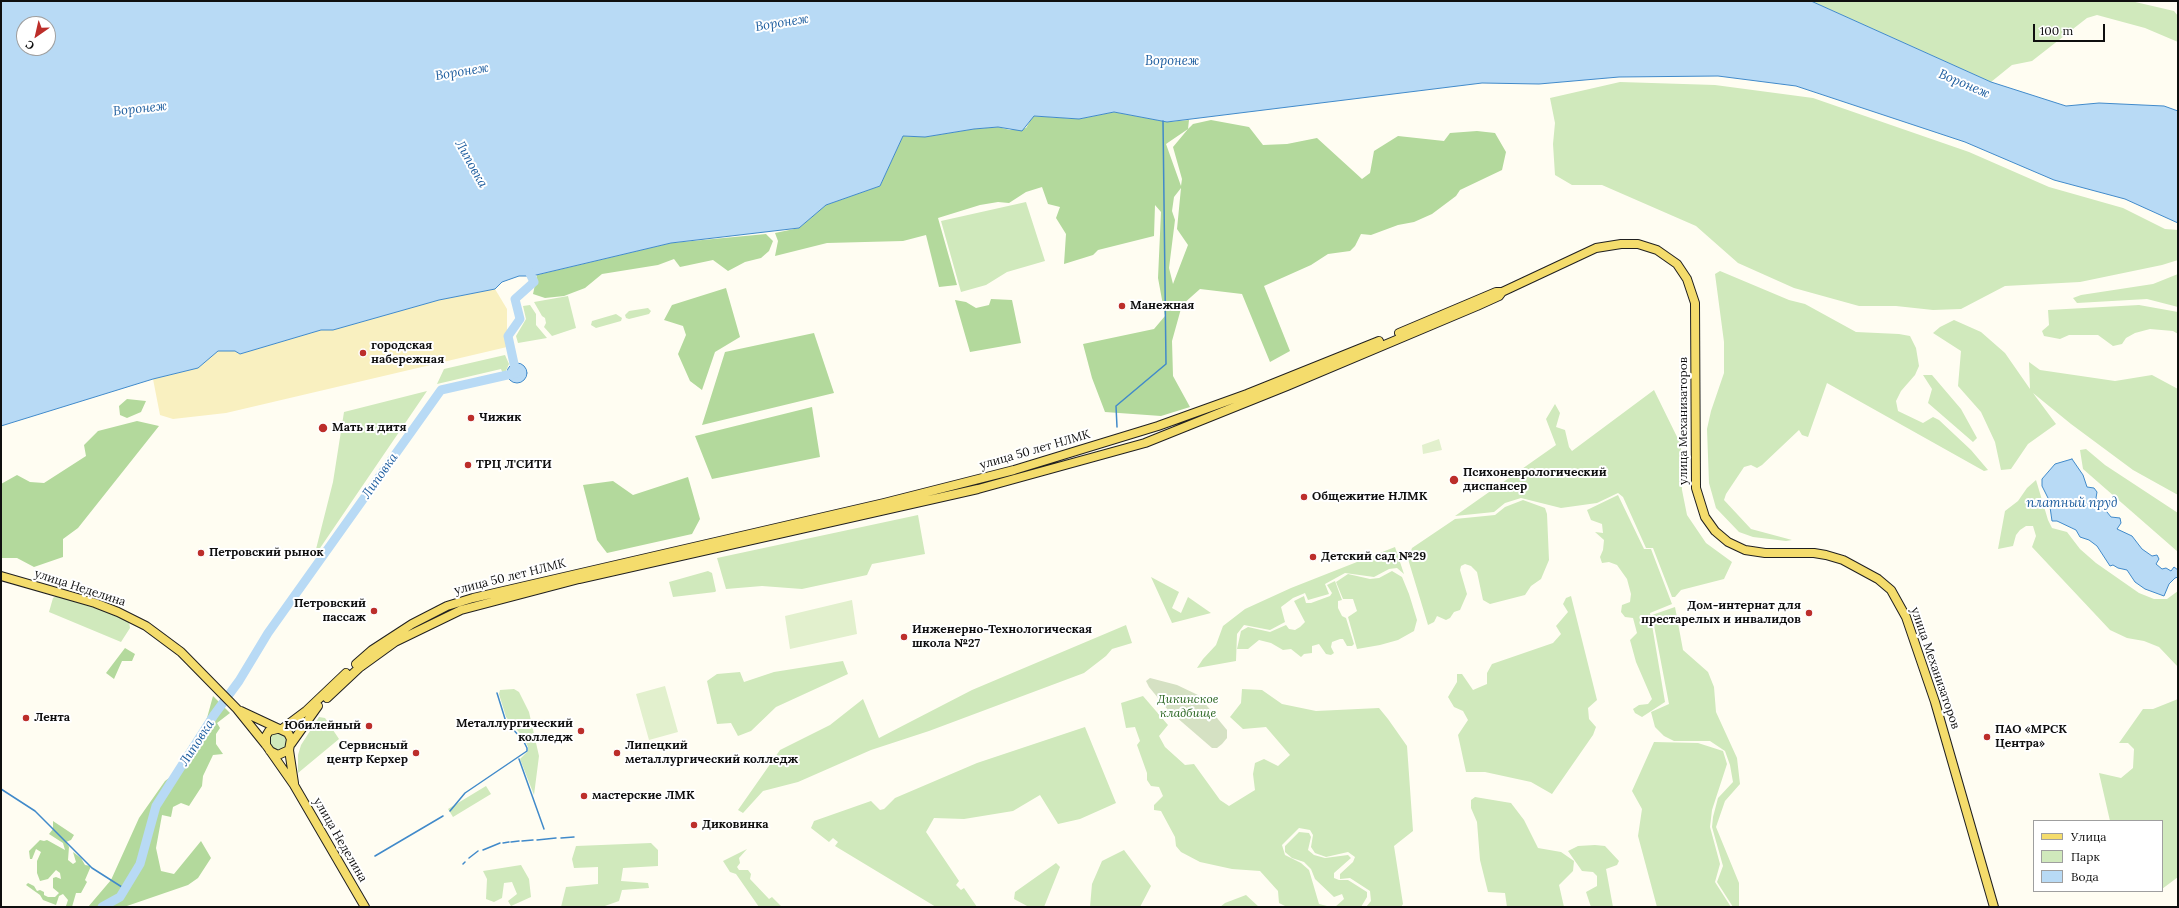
<!DOCTYPE html>
<html>
<head>
<meta charset="utf-8">
<style>
  body { margin:0 }
  #map { position:relative; width:2179px; height:908px; overflow:hidden; background:#fffdf2; font-family:Lora,serif }
  canvas { display:block }
  .frame { position:absolute; inset:0; border:2px solid #0f0f0f; pointer-events:none }
  .legend { position:absolute; left:2033px; top:820px; width:130px; height:72px; box-sizing:border-box; background:#fff; border:1px solid #9f9f9f; margin:0; padding:5px 7px; list-style:none; font-size:12px; color:#0f0f0f }
  .legend li { display:flex; align-items:center; gap:8px; height:20px }
  .legend b { width:20px; border:1px solid #9f9f9f }
  .north { position:absolute; left:16px; top:16px; width:40px; height:40px; box-sizing:border-box; background:#fff; border:1px solid #9f9f9f; border-radius:50%; rotate:214deg; font-size:11px; font-weight:700; line-height:16px; text-align:center; color:#0f0f0f }
  .north::after { content:''; display:block; margin:auto; width:14px; height:18px; background:#bc2e2a; clip-path:polygon(50% 0,100% 100%,50% 72%,0 100%) }
  .scale { position:absolute; left:2033px; top:24px; width:72px; height:18px; box-sizing:border-box; border:2px solid #0f0f0f; border-top:0; padding-left:5px; font-size:12px; line-height:14px; white-space:nowrap; color:#0f0f0f; -webkit-text-stroke:3px #fff; paint-order:stroke }
</style>
</head>
<body>
<div id="map">
<canvas width="2179" height="908"></canvas>
<div class="frame"></div>
<ul class="legend">
<li><b style="height:5px;background:#f4dc6c"></b>Улица</li>
<li><b style="height:11px;background:#d0e9bc"></b>Парк</li>
<li><b style="height:11px;background:#b8daf5"></b>Вода</li>
</ul>
<div class="north">С</div>
<div class="scale">100 m</div>
</div>
<script>
const ctx = document.querySelector('canvas').getContext('2d');
ctx.lineJoin = 'round';
function fillPath(path, color) {
  ctx.fillStyle = color;
  ctx.fill(path, 'evenodd');
}
function poly(rows) {
  const path = new Path2D();
  for (const r of rows) {
    if (r.length === 3) {
      path.moveTo(r[0] + r[2], r[1]);
      path.arc(r[0], r[1], r[2], 0, 2 * Math.PI);
      continue;
    }
    path.moveTo(r[0], r[1]);
    for (let i = 2; i < r.length; i += 2) path.lineTo(r[i], r[i + 1]);
  }
  return path;
}
function strokePath(path, color, width, dash) {
  ctx.strokeStyle = color;
  ctx.lineWidth = width;
  ctx.lineCap = dash ? 'butt' : 'round';
  ctx.setLineDash(dash || []);
  ctx.stroke(path);
}
function drawText(font, color, halo, rows, align = 'center') {
  ctx.font = font + ' Lora,serif';
  ctx.lineWidth = 4;
  ctx.setLineDash([]);
  ctx.textBaseline = 'middle';
  ctx.strokeStyle = halo;
  ctx.fillStyle = color;
  for (const [text, x, y, turn = 0] of rows) {
    ctx.save();
    ctx.translate(x, y);
    ctx.rotate((+turn || 0) * Math.PI / 180);
    ctx.textAlign = isNaN(turn) ? turn : align;
    if (halo) ctx.strokeText(text, 0, 0);
    ctx.fillText(text, 0, 0);
    ctx.restore();
  }
}
fillPath(poly([
  [1811,1,2131,1,2174,11,2178,16,2178,42,2145,28,2097,15,2087,18,2032,61,2012,65,1991,82],
  [1620,82,1715,85,1813,98,1969,152,2049,187,2123,208,2165,229,2178,230,2178,260,2162,265,2080,282,2005,286,1961,309,1933,310,1896,306,1859,306,1794,288,1738,263,1696,226,1602,185,1572,185,1555,175,1553,144,1555,123,1550,98],
  [1026,202,1045,261,1007,272,986,285,961,292,941,221],
  [1720,271,1789,300,1805,304,1856,332,1899,334,1910,336,1916,348,1919,366,1915,375,1901,391,1896,401,1898,411,1923,423,1933,417,1939,420,1971,450,1988,470,1984,471,1827,383,1808,437,1802,435,1799,430,1762,465,1757,468,1751,465,1744,467,1726,494,1724,500,1751,529,1792,540,1786,541,1753,537,1739,532,1716,508,1709,483,1707,429,1711,411,1724,373,1724,342,1715,274],
  [2178,274,2178,307,2147,299,2077,303,2073,298,2081,295,2153,284],
  [568,296,576,328,552,336,544,327,546,323,545,318,542,316,534,302],
  [530,305,536,314,536,325,547,338,518,343,516,336,526,319,523,306],
  [2139,305,2178,312,2178,334,2173,331,2150,329,2135,333,2126,338,2122,344,2113,346,2098,335,2069,335,2060,339,2044,336,2042,331,2049,325,2048,310],
  [648,308,651,311,649,314,629,319,626,318,625,315,629,311],
  [616,314,622,318,621,321,596,328,591,325,592,321],
  [1954,320,1981,332,2005,353,2030,389,2029,362,2040,370,2115,381,2152,375,2178,389,2178,495,2133,470,2071,424,2033,393,2056,424,2028,444,2011,469,2001,470,1995,442,1981,412,1958,386,1961,351,1933,333,1940,327],
  [505,355,509,364,505,373,503,374,501,369,437,384,444,369],
  [1923,375,1932,375,1961,409,1977,438,1973,442,1928,403,1932,389],
  [1654,390,1680,443,1682,455,1682,490,1687,515,1706,543,1732,562,1724,579,1681,590,1675,597,1672,597,1653,548,1646,548,1623,497,1618,493,1597,503,1561,508,1521,498,1505,503,1494,512,1455,516,1556,445,1546,419,1555,404,1560,413,1556,427,1565,430,1569,447,1572,451],
  [427,391,314,557,333,482,344,412],
  [2086,449,2105,465,2178,513,2178,552,2083,469,2080,450],
  [2036,480,2048,520,2052,528,2067,532,2080,549,2096,563,2139,593,2154,599,2167,599,2178,591,2178,667,2159,647,2144,641,2127,638,2110,630,2032,547,2036,536,2033,526,2026,526,2020,530,2016,535,2013,546,1998,549,2005,511,2018,501,2027,488],
  [1618,495,1644,549,1651,549,1672,604,1650,613,1665,702,1642,717,1635,713,1633,709,1639,705,1648,704,1652,699,1636,662,1630,640,1637,633,1633,618,1625,617,1621,612,1622,605,1630,602,1631,594,1627,579,1617,565,1609,562,1602,563,1600,557,1603,550,1604,540,1595,532,1603,533,1602,524,1591,520,1587,510],
  [1523,500,1545,508,1547,514,1549,560,1541,579,1531,586,1525,595,1490,604,1483,600,1477,572,1471,566,1465,564,1461,566,1460,570,1467,594,1460,610,1454,612,1450,618,1446,620,1437,616,1434,622,1428,625,1408,559,1412,548,1455,519,1495,515,1505,507],
  [918,515,925,554,872,564,867,575,802,589,762,586,726,589,717,558],
  [1395,547,1404,574,1397,568,1389,569,1374,577,1345,573,1325,584,1329,594,1308,600,1305,593,1293,598,1281,607,1285,622,1270,630,1244,625,1237,634,1236,661,1197,668,1203,659,1216,645,1223,626,1245,609,1291,588],
  [708,571,712,573,716,591,715,592,673,597,669,582],
  [1392,571,1402,577,1409,594,1417,620,1414,631,1398,640,1380,645,1357,649,1348,617,1357,611,1353,599,1343,599,1336,582,1348,574,1370,579,1379,578],
  [1151,577,1179,592,1172,608,1181,613,1188,597,1211,613,1172,623],
  [1335,581,1342,600,1338,601,1338,608,1342,616,1346,618,1354,644,1352,646,1347,646,1343,639,1340,639,1332,642,1331,647,1334,653,1331,655,1326,654,1319,644,1312,646,1312,653,1304,654,1301,657,1291,649,1283,650,1271,643,1259,640,1248,649,1237,649,1241,631,1248,627,1270,632,1286,625,1289,629,1295,630,1300,627,1305,622,1294,601,1304,596,1306,603,1311,603,1330,596,1332,593,1327,585],
  [56,596,102,609,129,622,130,628,121,642,49,612,53,598],
  [1571,596,1597,700,1588,708,1589,719,1596,727,1593,735,1552,794,1531,782,1485,772,1466,772,1458,735,1468,720,1463,711,1454,707,1448,697,1457,682,1457,674,1462,674,1473,690,1487,684,1487,673,1492,664,1553,643,1561,634,1556,626,1568,612,1563,604,1566,598],
  [1675,607,1683,650,1708,672,1714,687,1716,712,1737,758,1740,784,1725,801,1716,827,1739,883,1739,907,1733,907,1717,882,1723,866,1712,827,1713,817,1718,798,1733,782,1730,765,1725,751,1710,741,1674,741,1664,736,1655,727,1651,712,1669,704,1652,615],
  [1126,625,1132,643,1112,649,1106,656,1084,673,929,731,871,750,798,782,763,791,743,813,738,810,780,750,830,725,863,699,879,738,972,690],
  [843,661,848,674,776,707,751,731,738,736,731,723,717,724,707,681,717,674,740,672,744,682,774,672],
  [514,689,519,692,529,712,539,756,534,795,520,759,528,751,528,747,524,738,506,717,499,694,500,690],
  [1242,689,1262,690,1282,704,1316,711,1379,708,1388,719,1407,746,1413,831,1394,846,1403,904,1401,907,1366,907,1371,901,1370,891,1350,878,1340,879,1340,874,1353,862,1355,857,1348,852,1326,857,1315,853,1311,847,1313,835,1310,830,1299,828,1282,845,1285,855,1301,863,1309,870,1319,904,1331,907,1287,907,1279,903,1278,891,1260,871,1232,869,1200,862,1181,852,1176,846,1175,837,1161,811,1154,810,1154,805,1163,796,1159,787,1151,786,1147,780,1147,773,1137,745,1140,741,1135,727,1126,728,1121,703,1143,696,1168,725,1159,736,1165,747,1185,765,1194,764,1220,800,1229,806,1255,790,1253,774,1255,763,1264,759,1278,766,1290,755,1266,727,1243,729,1230,717,1241,703],
  [2178,699,2178,877,2162,889,2162,821,2110,821,2099,773,2121,778,2133,768,2134,749,2128,743,2119,743,2143,709,2153,709],
  [319,717,325,718,339,739,298,773,298,755,301,745],
  [1085,727,1116,803,1080,819,1058,824,1040,795,1013,811,964,819,934,818,926,832,959,881,956,885,961,890,964,888,977,907,936,907,835,846,838,842,833,838,829,842,811,828,814,821,871,801,880,810,884,809,895,798,977,763],
  [280,731,288,738,286,748,279,752,273,751,267,739,268,736],
  [1654,742,1698,743,1723,751,1727,764,1712,810,1710,827,1720,864,1715,882,1731,907,1657,907,1638,836,1642,809,1632,791],
  [486,786,491,794,453,817,448,809],
  [1475,797,1511,803,1524,820,1538,848,1561,852,1574,861,1573,871,1559,885,1564,907,1507,907,1505,893,1488,892,1480,860,1477,822,1471,808,1471,800],
  [1299,832,1309,833,1311,837,1308,850,1314,855,1325,858,1348,855,1351,858,1334,873,1334,878,1339,880,1348,880,1367,892,1367,897,1361,907,1335,907,1344,899,1342,894,1334,897,1315,879,1311,869,1304,862,1292,858,1285,852,1285,846],
  [651,843,658,850,658,866,623,868,621,881,648,883,649,888,622,890,619,901,602,907,561,907,566,887,598,884,598,867,574,868,572,859,576,846],
  [1595,845,1605,846,1619,861,1617,865,1606,869,1613,907,1591,907,1586,892,1597,886,1597,876,1593,872,1582,871,1568,851,1578,846],
  [747,849,739,858,740,863,737,867,739,870,748,870,751,874,750,879,769,899,772,897,782,907,759,907,736,874,730,872,723,861],
  [1124,850,1151,886,1140,907,1090,907,1092,884,1102,861],
  [1056,863,1060,867,1044,907,1029,907,1014,899,1015,892],
  [521,865,529,879,531,897,511,906,508,901,517,894,512,882,504,883,502,898,494,902,486,899,487,879,483,871],
  [1246,895,1259,907,1220,907,1225,903]
]), '#d0e9bc');
fillPath(poly([
  [1114,112,1167,122,1189,120,1188,129,1193,124,1211,120,1249,127,1263,145,1287,144,1317,138,1362,179,1370,173,1374,151,1398,136,1444,141,1450,133,1477,131,1495,133,1506,152,1502,170,1460,190,1456,196,1432,214,1414,222,1398,225,1371,235,1361,234,1355,246,1350,251,1328,254,1311,265,1264,286,1290,351,1270,362,1242,294,1200,289,1182,305,1172,341,1173,376,1190,407,1161,416,1105,412,1092,378,1083,344,1154,329,1165,316,1158,278,1161,212,1155,205,1154,236,1098,250,1093,255,1064,264,1066,234,1056,218,1060,207,1048,204,1042,187,1026,192,1009,203,998,202,980,205,938,218,957,285,939,287,926,235,903,241,827,243,775,256,778,241,775,233,799,228,826,205,880,186,903,136,925,137,974,129,998,127,1010,130,1026,128,1033,116,1079,119],
  [1188,129,1173,147,1182,179,1181,186,1166,144],
  [1181,188,1177,229,1188,245,1173,284,1169,268,1175,220,1172,211,1174,197],
  [766,234,773,241,769,251,761,258,745,262,728,271,713,260,680,267,674,259,658,265,602,274,585,288,564,296,545,298,533,294,537,275,671,243],
  [726,288,740,337,715,352,702,390,690,381,678,354,686,335,683,326,664,320,672,305],
  [991,299,1012,300,1021,343,970,352,955,300,966,302,976,308,989,305],
  [814,333,834,393,702,425,725,352],
  [127,399,146,401,141,412,127,418,120,415,119,406],
  [812,407,820,457,712,479,695,436],
  [137,421,159,426,78,528,63,539,63,557,34,567,17,558,2,558,1,484,17,475,30,482,44,483,86,456,84,445,98,431],
  [688,477,700,519,692,534,607,553,597,540,583,485,613,481,633,495],
  [125,648,135,654,132,661,122,661,114,679,106,673],
  [213,696,230,713,217,723,220,728,216,734,216,744,223,754,213,755,203,776,202,786,189,806,181,803,173,807,171,817,162,815,156,848,161,871,174,874,201,841,211,858,198,878,188,885,124,907,88,907,111,880,139,818,165,781,190,762,199,744,195,739,207,718],
  [53,821,74,835,71,840,66,842,69,847,68,860,73,864,76,862,73,852,81,858,85,865,91,866,85,880,87,882,81,893,76,893,72,907,62,907,66,906,68,900,63,894,59,896,56,905,43,900,40,895,26,885,28,883,34,886,37,891,40,890,44,892,44,895,48,897,55,897,59,893,53,888,53,878,56,877,61,879,60,873,56,870,48,879,40,881,37,873,37,861,41,852,36,849,32,859,30,859,29,851,40,840,44,841,47,840,65,850,63,843,49,834,53,829]
]), '#b3d99c');
fillPath(poly([
  [495,289,507,309,507,347,226,413,173,419,160,415,153,379,198,368,218,351,235,351,240,354,321,330,333,330,439,300]
]), '#f9f0c0');
fillPath(poly([
  [1150,678,1177,685,1198,695,1227,730,1227,738,1222,744,1217,748,1212,748,1168,710,1149,687,1146,681]
]), '#d5e1c3');
fillPath(poly([
  [1439,439,1442,450,1423,454,1422,445],
  [852,600,857,634,790,649,785,616],
  [665,686,678,732,649,740,636,694]
]), '#e2f0cd');
const water = poly([
  [1,1,1811,1,1991,82,2066,106,2099,103,2164,106,2178,111,2178,223,2125,199,2054,180,1965,142,1796,86,1718,76,1619,77,1539,84,1482,83,1167,122,1114,112,1079,119,1034,116,1022,131,998,127,974,129,925,137,903,136,880,186,826,205,799,228,671,243,532,276,519,276,502,282,495,289,439,300,333,330,321,330,240,354,235,351,218,351,198,368,153,379,1,426,1,1],
  [24,24,48,24,48,48,24,48,24,24],
  [517,373,10],
  [2072,459,2083,475,2087,487,2094,488,2097,492,2096,498,2103,507,2111,517,2120,518,2121,523,2117,529,2132,536,2142,549,2152,556,2157,555,2159,559,2156,564,2162,569,2166,568,2171,571,2174,567,2178,570,2178,577,2175,578,2169,584,2164,596,2145,589,2135,582,2127,570,2118,568,2113,565,2110,566,2097,546,2089,540,2080,537,2076,530,2057,521,2052,521,2049,500,2042,486,2042,479,2055,464,2072,459]
]);
fillPath(water, '#b8daf5');
strokePath(water, '#418aca', 1);
strokePath(poly([
  [1117,427,1116,406,1166,364,1163,121],
  [519,759,544,829],
  [1,789,35,811,92,868,125,889],
  [450,811,465,793,527,751,527,748,523,740,506,722,497,693],
  [561,838,574,837],
  [537,840,556,838],
  [522,841,533,840],
  [511,842,519,841],
  [503,843,509,842],
  [483,850,500,843],
  [375,856,443,816],
  [469,858,478,851],
  [463,864,465,862]
]), '#418aca', 1.5);
strokePath(poly([
  [102,907,120,897,140,864,156,806,214,715,239,681,268,633,441,390,516,373,508,336,520,319,515,299,534,282,527,267]
]), '#b8daf5', 9);
const major = poly([
  [1399,333,1496,292,1502,292],
  [1,576,95,603,118,612,146,626,181,652,237,709,266,745,294,785,365,907],
  [356,664,372,650,412,624,447,606,473,598,884,503,1014,470,1158,426,1247,394,1379,341],
  [327,698,359,668,395,642,461,610,579,579,978,489,1145,443,1287,386,1477,306,1499,296,1502,292,1596,248,1621,244,1638,244,1657,250,1677,264,1687,279,1695,303,1696,488,1705,517,1715,531,1728,542,1745,550,1765,553,1814,553,1826,555,1843,560,1878,579,1891,590,1906,617,1935,702,1994,907],
  [241,711,288,733,291,739,289,750,294,783],
  [282,729,306,711,346,673],
  [291,744,318,706],
  [266,745,266,736,269,731,277,729],
  [270,751,278,755,289,750]
]);
strokePath(major, '#202020', 10);
strokePath(major, '#f4dc6c', 8);
for (const [x, y, r, color] of [
  [1122,306,4,"#bc2e2a"],
  [363,353,4,"#bc2e2a"],
  [471,418,4,"#bc2e2a"],
  [323,428,5,"#bc2e2a"],
  [468,465,4,"#bc2e2a"],
  [1454,480,5,"#bc2e2a"],
  [1304,497,4,"#bc2e2a"],
  [201,553,4,"#bc2e2a"],
  [1313,557,4,"#bc2e2a"],
  [374,611,4,"#bc2e2a"],
  [1809,613,4,"#bc2e2a"],
  [904,637,4,"#bc2e2a"],
  [26,718,4,"#bc2e2a"],
  [369,726,4,"#bc2e2a"],
  [581,731,4,"#bc2e2a"],
  [1987,737,4,"#bc2e2a"],
  [416,753,4,"#bc2e2a"],
  [617,753,4,"#bc2e2a"],
  [584,796,4,"#bc2e2a"],
  [694,825,4,"#bc2e2a"]
]) {
  const dot = new Path2D();
  dot.arc(x, y, r, 0, 2 * Math.PI);
  ctx.fillStyle = color;
  ctx.fill(dot);
  strokePath(dot, '#fff', 1.5);
}
drawText('bold 12px', '#0f0f0f', '#fff', [
  ["Манежная",1130,306],
  ["городская",371,346],
  ["набережная",371,360],
  ["Чижик",479,418],
  ["Мать и дитя",332,428],
  ["ТРЦ Л'СИТИ",476,465],
  ["Психоневрологический",1463,473],
  ["диспансер",1463,487],
  ["Общежитие НЛМК",1312,497],
  ["Петровский рынок",209,553],
  ["Детский сад №29",1321,557],
  ["Петровский",366,604,"right"],
  ["пассаж",366,618,"right"],
  ["Дом-интернат для",1801,606,"right"],
  ["престарелых и инвалидов",1801,620,"right"],
  ["Инженерно-Технологическая",912,630],
  ["школа №27",912,644],
  ["Лента",34,718],
  ["Металлургический",573,724,"right"],
  ["колледж",573,738,"right"],
  ["Юбилейный",361,726,"right"],
  ["ПАО «МРСК",1995,730],
  ["Центра»",1995,744],
  ["Сервисный",408,746,"right"],
  ["центр Керхер",408,760,"right"],
  ["Липецкий",625,746],
  ["металлургический колледж",625,760],
  ["мастерские ЛМК",592,796],
  ["Диковинка",702,825]
], 'left');
drawText('12px', '#0f0f0f', '#fff', [
  ["улица Механизаторов",1684,421,-90],
  ["улица 50 лет НЛМК",1035,450,-16],
  ["улица 50 лет НЛМК",510,577,-14],
  ["улица Неделина",80,588,18],
  ["улица Механизаторов",1935,668,71],
  ["улица Неделина",340,840,60]
]);
drawText('italic 12px', '#2a6621', '#fff', [
  ["Дикинское",1188,700],
  ["кладбище",1188,714]
]);
drawText('italic 13px', '#1b5c9e', '#fff', [
  ["Воронеж",782,23,-9],
  ["Воронеж",1172,61],
  ["Воронеж",462,72,-9],
  ["Воронеж",1964,84,23],
  ["Воронеж",140,109,-6],
  ["Липовка",471,164,61],
  ["Липовка",380,476,-55],
  ["платный пруд",2072,503],
  ["Липовка",197,743,-57]
]);
</script>
</body>
</html>
